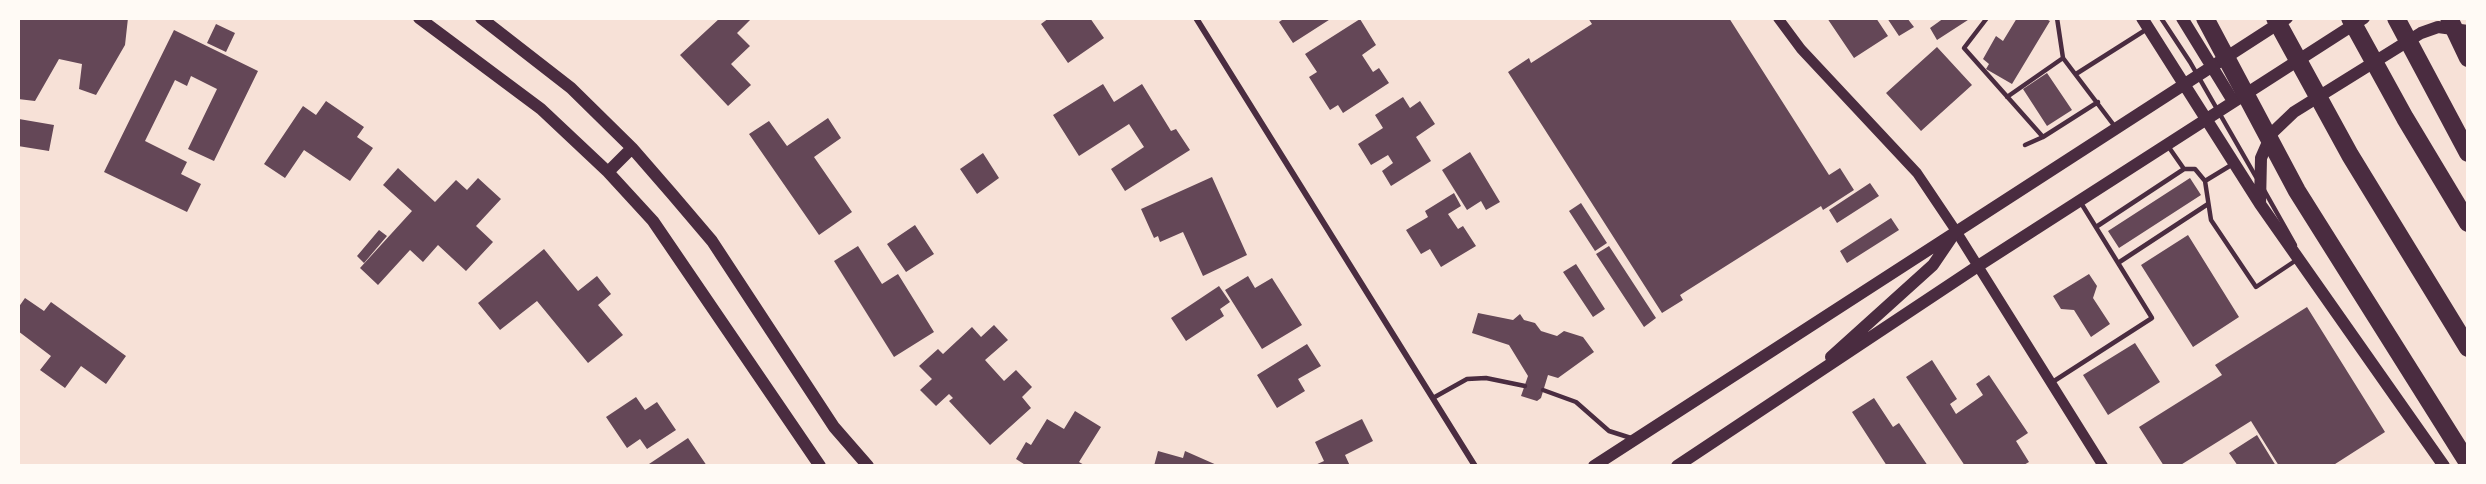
<!DOCTYPE html>
<html>
<head>
<meta charset="utf-8">
<style>
  body { margin:0 }
  #map { position:relative; width:2486px; height:484px; overflow:hidden; background:#f7e1d7; font-family:"DejaVu Sans",sans-serif }
  canvas { display:block }
  .frame { position:absolute; inset:0; border:20px solid #fffaf5; pointer-events:none }
</style>
</head>
<body>
<div id="map">
<canvas width="2486" height="484"></canvas>
<div class="frame"></div>
</div>
<script>
const ctx = document.querySelector('canvas').getContext('2d');
ctx.lineJoin = 'round';
function fillPath(path, color) {
  ctx.fillStyle = color;
  ctx.fill(path, 'evenodd');
}
function poly(rows) {
  const path = new Path2D();
  for (const r of rows) {
    path.moveTo(r[0], r[1]);
    for (let i = 2; i < r.length; i += 2) path.lineTo(r[i], r[i + 1]);
  }
  return path;
}
function strokePath(path, color, width, dash) {
  ctx.strokeStyle = color;
  ctx.lineWidth = width;
  ctx.lineCap = dash ? 'butt' : 'round';
  ctx.setLineDash(dash || []);
  ctx.stroke(path);
}
fillPath(poly([
  [20,18,128,18,125,45,96,95,79,89,82,64,59,59,35,101,18,99,18,22],
  [720,18,752,18,737,33,750,46,731,64,751,85,728,106,680,55],
  [1049,18,1090,18,1104,38,1068,63,1041,24],
  [1285,18,1332,18,1293,43,1279,22],
  [1588,18,1729,18,1829,175,1840,168,1854,190,1823,210,1821,206,1680,295,1683,300,1662,313,1508,72,1529,58,1531,63,1592,24],
  [1827,18,1876,18,1888,36,1854,58],
  [1887,18,1907,18,1914,27,1899,36],
  [1944,18,1971,18,1937,40,1930,28],
  [2017,18,2044,18,2050,21,2012,84,1986,69,1989,64,1983,59,1996,36,2003,41],
  [1360,19,1376,45,1362,55,1373,72,1379,68,1389,83,1343,113,1338,105,1330,110,1309,77,1317,72,1305,54],
  [216,24,235,33,226,52,207,43],
  [174,30,258,71,214,161,188,149,217,89,191,76,187,86,175,80,145,141,187,162,181,174,201,184,187,212,104,172],
  [1937,47,1972,85,1921,131,1886,93],
  [2047,73,2072,110,2047,126,2023,89],
  [1103,84,1114,102,1142,84,1171,131,1176,129,1190,150,1125,191,1111,169,1144,147,1129,124,1079,156,1053,115],
  [1403,97,1410,108,1420,101,1435,124,1416,137,1431,161,1391,186,1382,171,1393,163,1388,155,1371,165,1358,144,1383,128,1375,115],
  [326,101,364,127,357,137,373,148,350,181,304,150,285,178,264,164,303,106,316,115],
  [828,118,841,138,814,157,852,212,819,235,749,134,769,121,787,146],
  [19,119,54,125,49,151,18,146],
  [1470,152,1500,202,1486,210,1481,201,1467,210,1442,170],
  [983,153,999,178,977,194,960,169],
  [398,168,435,202,456,180,467,190,478,178,501,199,476,226,493,242,466,271,438,245,423,262,410,250,378,285,360,268,412,211,383,185],
  [1212,177,1247,255,1203,276,1183,232,1160,242,1158,236,1154,238,1141,209],
  [2190,178,2201,195,2119,248,2108,231],
  [1870,183,1879,196,1837,223,1829,210],
  [1454,193,1461,206,1448,214,1458,229,1463,226,1476,246,1441,267,1430,249,1421,254,1406,230,1428,217,1425,211],
  [1581,203,1607,243,1595,251,1569,211],
  [1891,218,1899,230,1847,263,1840,251],
  [915,225,934,254,906,272,887,244],
  [379,230,387,236,364,263,357,256],
  [2188,235,2239,317,2193,347,2141,265],
  [858,246,882,284,898,274,934,332,894,357,834,261],
  [1609,246,1656,318,1644,327,1596,254],
  [544,249,578,291,597,276,611,294,598,305,623,335,588,363,537,301,500,330,478,303],
  [1576,264,1605,309,1593,317,1563,272],
  [2089,274,2097,286,2093,298,2110,324,2091,337,2074,310,2061,309,2053,296],
  [1248,276,1255,288,1272,278,1302,325,1262,349,1225,290],
  [1219,286,1230,302,1220,309,1224,316,1186,341,1171,318],
  [25,298,44,311,51,302,126,356,106,384,81,366,65,388,40,370,51,356,18,331,18,308],
  [2307,307,2385,432,2332,466,2279,466,2251,421,2179,466,2164,466,2139,427,2222,375,2215,365],
  [1478,313,1513,320,1520,314,1524,320,1535,323,1541,331,1557,336,1564,331,1583,337,1594,352,1558,378,1548,375,1541,398,1537,401,1521,396,1528,376,1509,345,1472,333],
  [994,325,1008,340,985,360,1004,381,1016,370,1032,387,1022,397,1031,408,990,445,949,401,953,398,949,394,936,406,920,390,932,379,919,366,938,349,943,354,972,327,981,337],
  [2135,343,2160,382,2108,415,2083,375],
  [1307,344,1321,366,1298,379,1305,391,1277,408,1257,375],
  [1932,360,1957,399,1950,404,1956,414,1983,395,1976,384,1989,375,2028,433,2016,441,2029,462,2022,466,1965,466,1906,377],
  [636,397,645,410,657,402,676,430,647,449,640,439,627,448,606,417],
  [1874,398,1893,427,1899,423,1928,466,1887,466,1852,412],
  [1075,411,1101,427,1079,462,1086,466,1027,466,1016,459,1026,442,1031,445,1047,419,1064,429],
  [1362,419,1373,441,1345,455,1350,466,1313,466,1324,461,1315,442],
  [2257,435,2276,466,2238,466,2229,453],
  [688,438,707,466,646,466],
  [1158,451,1183,458,1185,451,1219,466,1154,466]
]), '#644757');
strokePath(poly([
  [1987,18,1964,48,2043,137],
  [2057,18,2063,58,2116,128],
  [2161,18,2190,62,2256,177],
  [2076,74,2147,29],
  [2007,97,2063,58],
  [2025,145,2043,137,2098,102],
  [2168,146,2184,169,2195,169,2205,181,2211,220,2256,287,2298,259],
  [2205,181,2233,164],
  [2264,190,2295,245],
  [2096,227,2184,169],
  [2118,263,2208,204],
  [2051,383,2152,318,2081,203],
  [1543,390,1576,402,1609,431,1631,438],
  [1433,398,1467,379,1486,378,1525,386]
]), '#4a2c40', 4.5);
strokePath(poly([
  [1196,18,1475,466]
]), '#4a2c40', 6);
strokePath(poly([
  [1778,18,1801,49,1917,173,1956,231,2103,466]
]), '#4a2c40', 10);
strokePath(poly([
  [419,18,541,109,608,172,653,221,820,466],
  [481,18,571,88,632,148,672,194,712,241,834,427,868,466],
  [2142,18,2260,204,2444,466],
  [2182,18,2233,101],
  [608,172,632,148],
  [2260,204,2261,158,2272,133,2294,112,2421,33,2438,27,2468,31],
  [1831,357,1933,265,1952,237],
  [1594,466,2287,18],
  [1677,466,1978,266,2364,18]
]), '#4a2c40', 12);
strokePath(poly([
  [2205,18,2297,191,2468,463],
  [2275,18,2350,155,2468,348],
  [2350,18,2405,118,2468,223],
  [2396,18,2468,153],
  [2449,18,2468,58]
]), '#4a2c40', 18);
</script>
</body>
</html>
